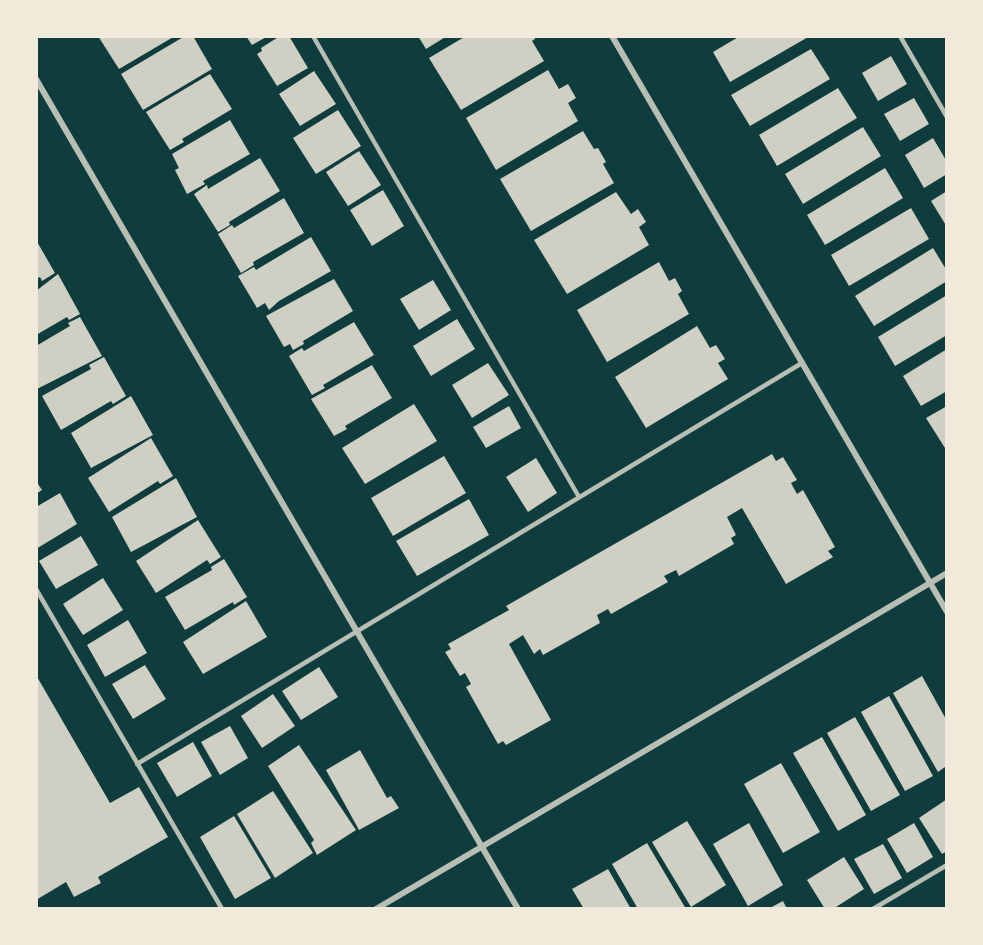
<!DOCTYPE html>
<html>
<head>
<meta charset="utf-8">
<style>
  body { margin:0 }
  #map { position:relative; width:983px; height:945px; overflow:hidden; background:#0f3d3e; font-family:"IBM Plex Sans",sans-serif }
  canvas { display:block }
  .frame { position:absolute; inset:0; border:38px solid #f1e9da; pointer-events:none }
</style>
</head>
<body>
<div id="map">
<canvas width="983" height="945"></canvas>
<div class="frame"></div>
</div>
<script>
const ctx = document.querySelector('canvas').getContext('2d');
ctx.lineJoin = 'round';
function fillPath(path, color) {
  ctx.fillStyle = color;
  ctx.fill(path, 'evenodd');
}
function poly(rows) {
  const path = new Path2D();
  for (const r of rows) {
    path.moveTo(r[0], r[1]);
    for (let i = 2; i < r.length; i += 2) path.lineTo(r[i], r[i + 1]);
  }
  return path;
}
function strokePath(path, color, width, dash) {
  ctx.strokeStyle = color;
  ctx.lineWidth = width;
  ctx.lineCap = dash ? 'butt' : 'round';
  ctx.setLineDash(dash || []);
  ctx.stroke(path);
}
fillPath(poly([
  [98,36,175,36,119,69],
  [185,36,193,36,212,69,143,110,121,74],
  [246,36,268,36,252,45],
  [280,36,289,36,308,68,277,86,257,54,262,51,261,48],
  [418,36,447,36,426,49],
  [466,36,534,36,535,39,532,41,544,61,461,110,429,58],
  [740,36,810,36,730,82,713,52],
  [811,49,830,79,750,126,731,95],
  [891,56,907,84,878,101,862,73],
  [548,70,559,89,568,84,576,98,568,103,578,121,496,170,466,118],
  [314,71,336,104,300,126,279,94],
  [210,74,232,109,182,139,184,142,170,150,146,112],
  [838,88,857,118,777,166,759,135],
  [914,98,929,124,900,141,884,114],
  [338,110,361,146,316,174,293,138],
  [230,120,250,154,203,181,205,184,187,194,175,170,179,168,172,154],
  [863,127,881,156,803,204,785,174],
  [583,131,594,149,598,148,606,162,603,164,614,183,531,231,500,179],
  [933,138,947,162,947,174,924,188,905,155],
  [359,151,381,185,348,206,326,172],
  [260,158,280,191,229,222,230,225,218,232,194,194,207,185,208,189],
  [885,168,903,198,825,245,807,215],
  [383,190,404,226,372,246,350,210],
  [947,191,947,227,931,201],
  [616,192,631,214,638,209,646,222,639,227,649,245,567,294,534,240],
  [284,198,304,233,253,262,254,265,241,273,218,234,232,225,234,228],
  [911,208,929,239,849,286,831,255],
  [311,237,331,271,279,301,269,310,265,303,257,308,238,276,254,267,256,270],
  [36,240,55,273,42,281,40,277,36,279],
  [933,248,947,271,947,281,874,326,855,296],
  [659,262,669,281,675,278,682,291,678,294,689,314,607,362,577,310],
  [58,274,80,314,69,320,67,317,36,335,36,291],
  [334,279,353,311,303,341,304,344,293,350,290,344,284,347,266,316],
  [433,280,451,310,419,330,400,299],
  [947,295,947,335,895,366,878,337],
  [80,317,102,356,37,389,36,346,70,326,68,323],
  [457,319,475,349,431,376,413,346],
  [354,322,374,355,323,385,325,388,312,395,289,356,302,348,304,351],
  [697,326,710,348,716,345,725,359,718,363,728,379,646,428,615,377],
  [947,349,947,391,921,406,903,376],
  [104,357,126,396,113,404,111,401,61,430,42,396,91,369,89,365],
  [488,363,509,395,472,418,452,385],
  [372,365,392,398,345,426,347,429,334,436,311,399],
  [131,396,153,435,91,468,71,433],
  [414,404,437,441,365,484,342,448],
  [509,406,521,428,486,448,473,427],
  [947,406,947,447,945,448,926,418],
  [151,438,173,476,160,484,158,481,109,512,88,478],
  [772,454,776,461,783,457,797,480,791,483,797,494,803,490,835,547,828,551,833,557,786,584,742,508,727,517,736,535,731,538,734,544,679,576,676,570,664,576,668,582,611,614,608,609,597,615,600,623,543,655,540,649,534,654,523,635,509,644,551,720,506,745,503,741,498,744,466,687,471,684,465,673,460,676,445,652,451,649,448,644,509,610,506,606],
  [444,456,466,493,393,536,371,498],
  [536,458,557,493,528,512,506,477],
  [176,478,197,517,131,552,112,517],
  [36,481,42,490,36,494],
  [60,493,77,524,36,549,36,507],
  [469,499,489,535,417,576,396,541],
  [198,520,221,557,210,564,207,560,156,593,136,561],
  [81,536,98,565,56,589,39,561],
  [224,559,247,597,234,605,233,602,185,630,165,597,212,570,211,567],
  [103,578,123,610,83,635,63,604],
  [246,601,267,637,203,674,183,642],
  [128,620,147,653,105,677,87,645],
  [145,665,166,699,133,719,112,684],
  [319,667,338,697,301,720,282,691],
  [36,675,110,803,139,787,168,837,98,877,101,883,74,897,66,882,36,900],
  [922,676,947,721,947,771,945,767,938,772,893,693],
  [273,694,295,726,262,748,241,716],
  [889,696,933,776,905,791,861,712],
  [855,717,900,795,871,811,827,733],
  [230,726,248,758,220,775,201,742],
  [822,737,866,815,838,831,793,753],
  [193,742,212,776,177,797,157,763],
  [299,745,356,830,317,855,311,843,314,840,268,766],
  [360,750,387,798,391,796,399,808,359,830,326,770],
  [781,763,820,832,783,853,744,784],
  [273,791,313,853,275,878,237,814],
  [947,799,947,851,942,854,919,818],
  [234,816,271,878,235,899,200,837],
  [687,821,726,885,691,907,652,842],
  [749,823,783,885,748,906,713,844],
  [914,823,933,857,907,873,887,839],
  [647,843,686,909,638,909,612,864],
  [883,844,902,878,874,894,854,859],
  [844,857,864,889,833,909,825,909,807,880],
  [608,869,631,909,584,909,572,889],
  [783,901,787,909,768,909]
]), '#cfcfc3');
strokePath(poly([
  [313,36,579,497],
  [900,36,947,117],
  [36,589,222,909],
  [137,764,802,363],
  [873,909,947,865]
]), '#b8beb3', 4.5);
strokePath(poly([
  [612,36,947,612],
  [36,79,518,909],
  [376,909,947,573]
]), '#b8beb3', 6);
</script>
</body>
</html>
